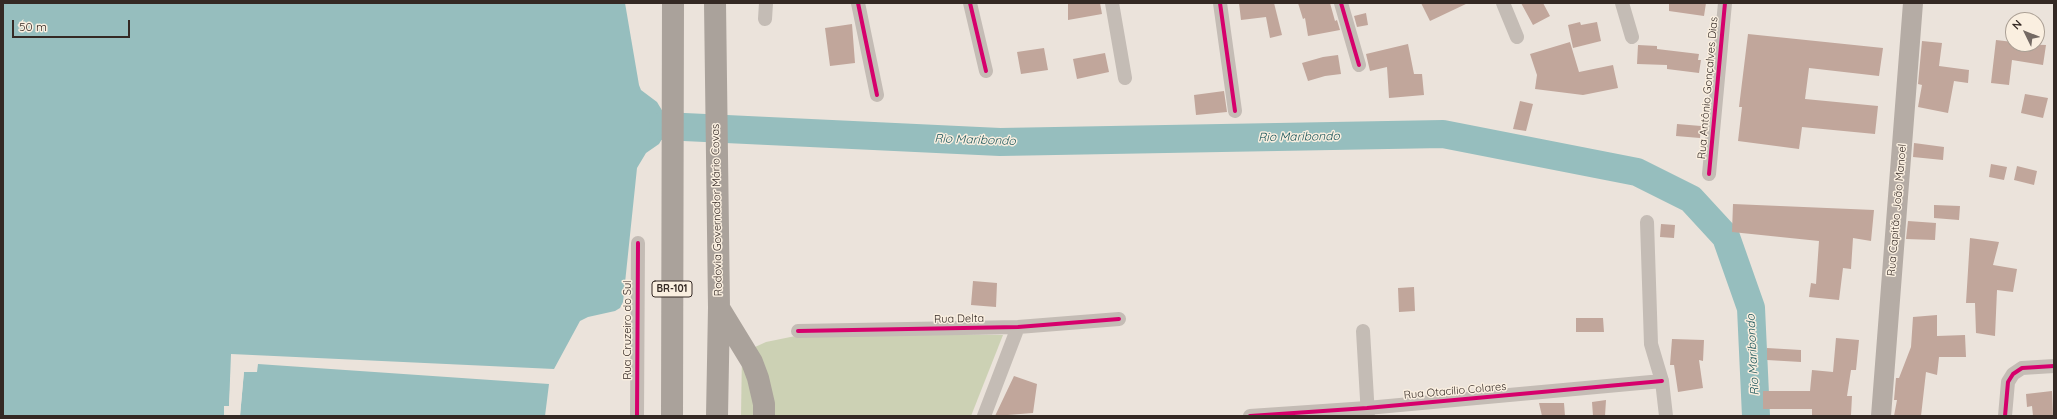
<!DOCTYPE html>
<html>
<head>
<meta charset="utf-8">
<style>
  body { margin:0 }
  #map { position:relative; width:2057px; height:419px; overflow:hidden; background:#ebe3db; font-family:Quicksand,sans-serif }
  canvas { display:block }
  .frame { position:absolute; inset:0; border:4px solid #342924; pointer-events:none }
  .north { position:absolute; left:2005px; top:12px; width:40px; height:40px; box-sizing:border-box; background:#faefe0; border:1px solid #aba095; border-radius:50%; rotate:313deg; font-size:11px; font-weight:700; line-height:16px; text-align:center; color:#342924 }
  .north::after { content:''; display:block; margin:auto; width:14px; height:18px; background:#746a64; clip-path:polygon(50% 0,100% 100%,50% 72%,0 100%) }
  .scale { position:absolute; left:12px; top:20px; width:118px; height:18px; box-sizing:border-box; border:2px solid #342924; border-top:0; padding-left:5px; font-size:12px; line-height:14px; white-space:nowrap; color:#342924; -webkit-text-stroke:3px #faefe0; paint-order:stroke }
</style>
</head>
<body>
<div id="map">
<canvas width="2057" height="419"></canvas>
<div class="frame"></div>
<div class="north">N</div>
<div class="scale">50 m</div>
</div>
<script>
const ctx = document.querySelector('canvas').getContext('2d');
ctx.lineJoin = 'round';
function fillPath(path, color) {
  ctx.fillStyle = color;
  ctx.fill(path, 'evenodd');
}
function poly(rows) {
  const path = new Path2D();
  for (const r of rows) {
    path.moveTo(r[0], r[1]);
    for (let i = 2; i < r.length; i += 2) path.lineTo(r[i], r[i + 1]);
  }
  return path;
}
function strokePath(path, color, width, dash) {
  ctx.strokeStyle = color;
  ctx.lineWidth = width;
  ctx.lineCap = dash ? 'butt' : 'round';
  ctx.setLineDash(dash || []);
  ctx.stroke(path);
}
function drawText(font, color, halo, rows, align = 'center') {
  ctx.font = font + ' Quicksand,sans-serif';
  ctx.lineWidth = 3;
  ctx.setLineDash([]);
  ctx.textBaseline = 'middle';
  ctx.strokeStyle = halo;
  ctx.fillStyle = color;
  for (const [text, x, y, turn = 0] of rows) {
    ctx.save();
    ctx.translate(x, y);
    ctx.rotate((+turn || 0) * Math.PI / 180);
    ctx.textAlign = isNaN(turn) ? turn : align;
    if (halo) ctx.strokeText(text, 0, 0);
    ctx.fillText(text, 0, 0);
    ctx.restore();
  }
}
fillPath(poly([
  [810,333,1003,335,971,416,741,416,742,353,766,342]
]), '#ccd1b4');
fillPath(poly([
  [3,3,625,3,639,85,641,90,657,102,663,112,662,139,659,144,646,153,637,168,623,302,620,308,615,311,588,317,580,321,554,369,231,354,229,406,224,406,224,416,3,416],
  [258,364,549,384,545,416,240,416,244,372,257,372]
]), '#96bebe');
fillPath(poly([
  [232,356,319,360,407,364,233,356,231,406,226,408,225,416,225,407,229,407],
  [244,370,240,416,238,416,242,372]
]), '#ebe3db');
strokePath(poly([
  [663,126,1000,142,1443,134,1637,172,1691,199,1726,237,1751,308,1756,416]
]), '#96bebe', 28);
fillPath(poly([
  [1068,3,1100,3,1102,14,1068,20],
  [1239,3,1274,3,1282,35,1270,38,1266,17,1241,20],
  [1298,3,1330,3,1335,21,1337,20,1340,30,1308,36,1305,18,1303,19],
  [1421,3,1468,3,1430,21],
  [1521,3,1543,3,1550,16,1533,25],
  [1669,3,1706,3,1704,16,1669,11],
  [1366,13,1368,25,1357,27,1354,16],
  [1580,22,1581,25,1597,22,1601,41,1573,48,1568,25],
  [852,24,855,63,830,66,825,28],
  [1748,34,1883,48,1879,76,1809,68,1805,99,1878,106,1875,134,1802,127,1799,149,1738,141,1742,107,1739,107],
  [1996,40,2013,42,2013,44,2046,45,2043,65,2012,60,2009,85,1991,83],
  [1922,41,1942,43,1939,66,1969,70,1968,83,1954,81,1948,113,1918,107,1922,85,1918,84],
  [1570,42,1579,72,1613,65,1618,88,1583,95,1535,89,1537,75,1530,54],
  [1408,44,1414,74,1422,74,1424,95,1389,98,1387,67,1370,71,1366,54],
  [1638,45,1657,46,1657,49,1699,54,1698,60,1701,60,1699,73,1667,69,1667,65,1637,64],
  [1044,48,1048,70,1021,74,1017,52],
  [1105,53,1109,72,1077,79,1073,59],
  [1338,55,1341,74,1325,76,1308,81,1302,63,1323,57],
  [1224,91,1227,112,1196,115,1194,95],
  [2025,94,2048,98,2043,118,2021,113],
  [1520,101,1533,104,1526,131,1513,129],
  [1677,124,1701,126,1700,138,1676,136],
  [1914,143,1944,147,1943,160,1913,157],
  [1991,164,2007,167,2004,180,1989,177],
  [2017,166,2037,171,2034,185,2014,180],
  [1733,204,1874,210,1871,241,1853,238,1851,269,1843,268,1839,300,1809,297,1811,283,1816,284,1819,241,1732,232],
  [1934,205,1960,206,1959,220,1934,218],
  [1908,221,1936,223,1935,240,1906,239],
  [1661,224,1675,225,1674,238,1660,237],
  [1970,238,1999,242,1993,265,2017,269,2013,292,1997,290,1995,336,1976,333,1975,303,1966,303],
  [973,281,997,283,996,307,971,305],
  [1414,287,1415,311,1399,312,1398,288],
  [1937,315,1937,336,1965,335,1966,357,1939,357,1937,375,1926,372,1921,416,1894,416,1897,400,1894,400,1896,378,1899,378,1911,347,1913,317],
  [1576,318,1603,318,1604,332,1576,332],
  [1836,338,1859,340,1856,370,1851,370,1847,396,1852,396,1851,415,1812,416,1812,409,1763,409,1763,391,1810,391,1812,370,1833,372],
  [1672,339,1704,340,1703,361,1699,360,1703,388,1678,392,1674,365,1670,365],
  [1767,348,1801,350,1801,362,1767,360],
  [1014,376,1037,384,1033,413,995,416],
  [2052,391,2053,416,2033,416,2032,406,2027,407,2026,394],
  [1606,400,1605,416,1593,416,1592,402],
  [1539,403,1564,403,1565,416,1542,416]
]), '#c1a69b');
strokePath(poly([
  [858,3,877,95],
  [970,3,986,71],
  [1112,3,1125,78],
  [1220,3,1235,111],
  [1341,3,1359,65],
  [1503,3,1517,37],
  [1622,3,1632,37],
  [765,19,766,3],
  [1709,174,1725,3],
  [1647,222,1651,344,1662,381,1666,416],
  [798,331,1018,327,1119,319],
  [1363,331,1368,416],
  [637,416,638,243],
  [984,416,1018,327],
  [1250,416,1367,408,1662,381],
  [2005,416,2008,382,2013,374,2022,368,2054,366]
]), '#c4bcb5', 14);
strokePath(poly([
  [1881,416,1913,3]
]), '#b5aca5', 20);
strokePath(poly([
  [715,3,719,308,717,416],
  [719,308,752,362,758,378,764,404,764,416],
  [672,416,673,3]
]), '#aaa29b', 22);
strokePath(poly([
  [858,3,877,95],
  [970,3,986,71],
  [1220,3,1235,111],
  [1341,3,1359,65],
  [1709,174,1725,3],
  [798,331,1018,327,1119,319],
  [637,416,638,243],
  [1250,416,1367,408,1662,381],
  [2005,416,2008,382,2013,374,2022,368,2054,366]
]), '#d6006c', 4);
for (const [x, y, w] of [
  [672,289,40]
]) {
  const box = new Path2D();
  box.roundRect(x - w / 2, y - 8, w, 16, 3);
  ctx.fillStyle = '#faefe0';
  ctx.fill(box);
  strokePath(box, '#342924', 1);
}
drawText('bold 10px', '#342924', null, [
  ["BR-101",672,289]
]);
drawText('11px', '#342924', '#faefe0', [
  ["Rua Antônio Gonçalves Dias",1708,88,-85],
  ["Rodovia Governador Mário Covas",717,210,-91],
  ["Rua Capitão João Manoel",1897,210,-85],
  ["Rua Delta",959,319,-1],
  ["Rua Cruzeiro do Sul",628,330,-90],
  ["Rua Otacílio Colares",1455,391,-5]
]);
drawText('italic 12px', '#175358', '#faefe0', [
  ["Rio Maribondo",1299,137,-1],
  ["Rio Maribondo",975,140,2],
  ["Rio Maribondo",1753,355,-93]
]);
</script>
</body>
</html>
